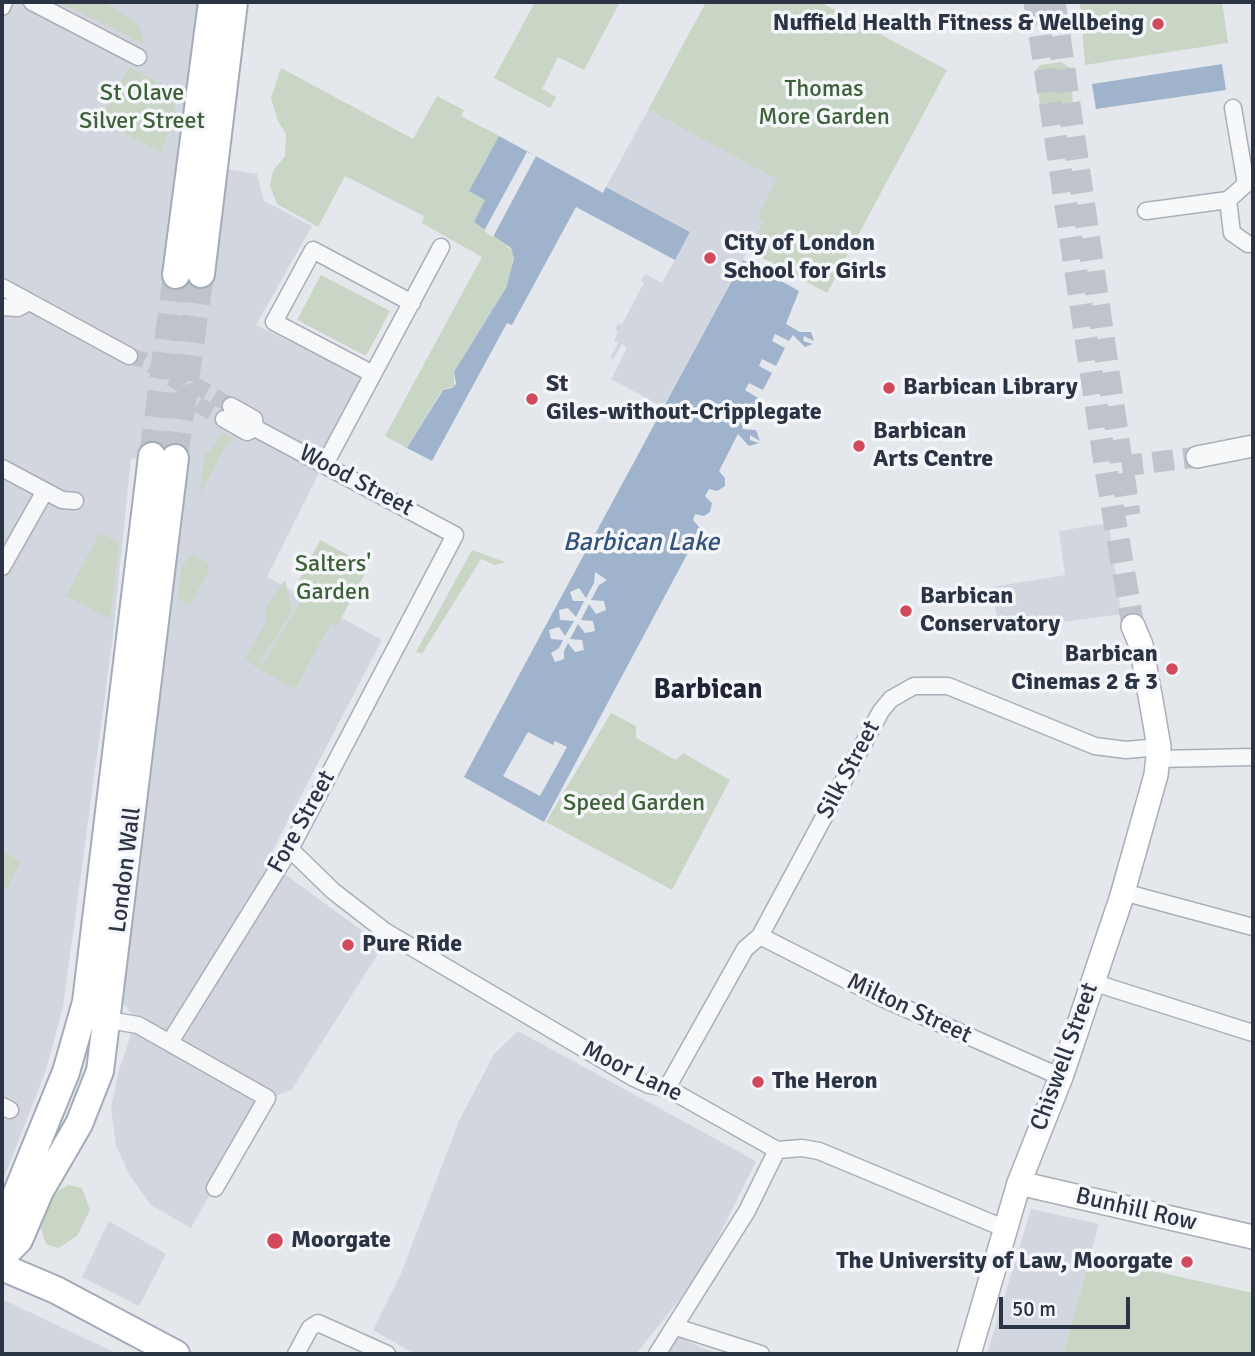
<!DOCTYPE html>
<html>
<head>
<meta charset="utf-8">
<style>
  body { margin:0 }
  #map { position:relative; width:1255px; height:1356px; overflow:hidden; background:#e4e7ec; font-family:Signika,sans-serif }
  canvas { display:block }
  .frame { position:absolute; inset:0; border:4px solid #2b3445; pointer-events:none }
  .scale { position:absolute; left:999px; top:1297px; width:131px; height:32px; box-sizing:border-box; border:4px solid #2b3445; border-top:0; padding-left:9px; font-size:21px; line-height:24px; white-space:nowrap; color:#2b3445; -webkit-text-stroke:5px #f4f6f9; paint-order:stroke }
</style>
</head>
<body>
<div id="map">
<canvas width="1255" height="1356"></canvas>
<div class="frame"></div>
<div class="scale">50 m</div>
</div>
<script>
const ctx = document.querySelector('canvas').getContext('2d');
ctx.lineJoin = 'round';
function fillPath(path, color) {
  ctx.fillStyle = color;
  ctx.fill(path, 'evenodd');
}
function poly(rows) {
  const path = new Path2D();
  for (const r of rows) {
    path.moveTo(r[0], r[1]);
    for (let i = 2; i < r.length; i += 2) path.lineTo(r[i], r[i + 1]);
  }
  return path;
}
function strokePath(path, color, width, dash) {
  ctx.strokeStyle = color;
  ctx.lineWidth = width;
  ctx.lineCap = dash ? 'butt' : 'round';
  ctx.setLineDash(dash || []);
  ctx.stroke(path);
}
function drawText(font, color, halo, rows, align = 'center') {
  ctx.font = font + ' Signika,sans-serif';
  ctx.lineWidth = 7;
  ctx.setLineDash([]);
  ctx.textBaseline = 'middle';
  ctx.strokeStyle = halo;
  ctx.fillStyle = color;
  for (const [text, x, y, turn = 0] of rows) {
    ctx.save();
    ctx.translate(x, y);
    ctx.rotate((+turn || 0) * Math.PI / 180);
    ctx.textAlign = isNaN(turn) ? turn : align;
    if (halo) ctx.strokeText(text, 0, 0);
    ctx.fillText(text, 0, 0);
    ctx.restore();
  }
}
fillPath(poly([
  [2,2,200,2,164,259,196,264,211,166,257,174,264,201,312,226,256,325,366,379,267,577,382,640,267,861,383,946,292,1089,262,1102,191,1228,151,1205,130,1176,116,1146,111,1108,119,1070,136,1020,121,1000,185,465,131,458,112,643,63,1007,46,1070,2,1183],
  [648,110,778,179,757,218,763,222,663,407,611,379,627,348,622,344,613,360,610,358,618,343,614,340,618,332,615,330,618,323,622,324,644,283,641,281,645,274,662,283,690,232,606,187],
  [1109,523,1121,614,999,631,992,587,1065,575,1059,531],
  [518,1031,756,1161,710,1254,687,1290,636,1354,415,1354,373,1330,400,1276,459,1121,494,1054],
  [1031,1209,1099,1224,1063,1354,987,1354],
  [109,1221,166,1254,139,1306,82,1277],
  [2,1299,101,1346,118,1354,2,1354],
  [675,1335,702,1348,721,1354,662,1354]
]), '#d2d6de');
fillPath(poly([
  [58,2,103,2,132,19,139,27,146,45],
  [535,2,620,2,584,70,558,57,542,89,556,97,550,108,494,78],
  [706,2,820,2,947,70,827,293,748,250,763,222,757,218,777,179,648,110],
  [1080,2,1222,2,1228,43,1085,65],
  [1061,62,1070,68,1073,103,1068,107,1044,109,1040,105,1036,70,1040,65],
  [129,67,177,93,173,119,161,152,99,120],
  [281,68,413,139,437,96,464,110,461,116,499,136,470,190,486,199,474,222,494,234,514,253,509,282,454,372,454,386,442,390,407,448,385,436,482,257,422,223,424,216,345,176,318,227,277,204,270,186,273,171,285,156,286,134,278,121,271,98],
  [321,275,390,311,366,356,297,320],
  [222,433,234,439,225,447,200,494,205,451,210,451],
  [100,532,119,543,110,619,66,596],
  [320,540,369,566,337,626,331,623,295,689,257,668,245,658,267,621,265,609,285,580,292,611,259,663,262,665,308,590,297,584],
  [472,550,505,562,495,565,481,559,422,654,416,652],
  [191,554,208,563,210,568,190,605,178,598,181,569],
  [611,713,636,726,636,738,676,760,683,753,730,780,672,890,546,822],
  [2,851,21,862,5,891,2,889],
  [68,1185,82,1188,90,1210,77,1236,58,1248,46,1244,40,1226,56,1192],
  [1090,1257,1253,1293,1253,1354,1063,1354]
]), '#c9d6c5');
fillPath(poly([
  [1222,64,1226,90,1096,109,1092,84],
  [499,136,603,193,606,187,690,232,675,260,576,207,512,325,507,323,432,461,407,448,443,390,452,388,456,384,454,372,507,286,514,258,511,248,474,222,485,200,469,191],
  [743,260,799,291,786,324,800,332,811,332,814,341,804,336,803,341,813,344,805,347,793,335,789,341,775,334,772,341,785,348,776,366,762,359,759,366,772,373,763,390,749,383,745,390,758,398,755,404,772,407,774,415,764,410,764,415,773,418,765,421,755,410,749,415,735,408,732,415,745,422,742,429,756,430,760,441,750,435,750,440,759,443,749,446,738,434,719,471,725,478,725,486,717,491,709,489,705,496,712,503,710,512,704,516,695,514,693,520,699,527,698,534,544,822,464,777],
  [595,572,607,580,599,585,591,600,604,601,606,610,596,614,589,604,581,620,593,621,595,631,585,633,578,624,570,639,582,640,584,650,575,652,568,643,564,651,564,659,555,662,551,653,559,648,563,640,551,639,549,630,559,627,565,636,574,621,560,620,559,610,568,608,576,617,584,601,573,601,570,592,579,588,586,598,594,583],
  [528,732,553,745,555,741,567,747,540,796,503,776]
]), '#9fb4cc');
fillPath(poly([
  [527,152,536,156,493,237,484,231]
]), '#e4e7ec');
strokePath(poly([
  [129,356,144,360,184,386,197,386,231,406],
  [184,386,191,401,224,419]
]), '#bfc3cb', 16, [16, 8]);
strokePath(poly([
  [1122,466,1197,457]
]), '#bfc3cb', 21, [21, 10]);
strokePath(poly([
  [1035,2,1106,470,1133,626],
  [1054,2,1129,515]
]), '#bfc3cb', 23, [23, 11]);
strokePath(poly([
  [152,456,176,275],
  [175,458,201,274]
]), '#bfc3cb', 26, [26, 13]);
const minor = poly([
  [32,2,138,57],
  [2,7,4,2],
  [1233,108,1246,184],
  [1228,200,1232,233,1248,244,1253,244],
  [1146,211,1228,200,1246,184],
  [2,287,129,356],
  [2,307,18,308,29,302],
  [373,374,274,322,313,250,412,303],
  [231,406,254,419,255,428],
  [325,464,441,247],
  [2,468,62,500,75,501],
  [2,567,45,491],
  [1158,759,1253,757],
  [290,849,333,891,386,932,634,1078,649,1085,667,1088,777,1150,802,1148,819,1151,1006,1229],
  [1123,892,1253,927],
  [760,936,882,998,1061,1077],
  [1092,982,1253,1033],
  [108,1020,138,1025,267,1098,215,1188],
  [170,1042,290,849,455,535,255,428,247,432,224,419],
  [667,1088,745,949,760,936,881,711,891,699,914,686,948,686,1095,746,1126,750,1159,747],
  [2,1106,10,1110],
  [676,1327,761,1354],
  [296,1354,310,1328,318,1323,387,1354],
  [657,1354,747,1211,777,1150]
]);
const tertiary = poly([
  [1197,457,1253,446]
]);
const secondary = poly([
  [1019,1183,1253,1237],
  [969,1354,1019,1183,1061,1077,1121,899,1156,775,1159,747,1153,712,1141,645,1133,626]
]);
const primary = poly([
  [201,274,234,2],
  [176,275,212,2],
  [2,1229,66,1072,86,1002,152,456],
  [2,1257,19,1240,40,1191,79,1124,100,1071,175,458],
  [2,1267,56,1290,176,1354]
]);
strokePath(minor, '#a9aeb7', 19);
strokePath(tertiary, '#a9aeb7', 24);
strokePath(secondary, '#a9aeb7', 26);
strokePath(primary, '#a3abb8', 30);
strokePath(minor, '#f7f8fa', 16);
strokePath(tertiary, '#f7f8fa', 21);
strokePath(secondary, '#fff', 23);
strokePath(primary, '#fff', 26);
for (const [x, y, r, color] of [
  [1158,24,7,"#d1495b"],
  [710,258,7,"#d1495b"],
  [889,388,7,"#d1495b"],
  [532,399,7,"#d1495b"],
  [859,446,7,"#d1495b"],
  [906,611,7,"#d1495b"],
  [1172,669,7,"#d1495b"],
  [348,945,7,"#d1495b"],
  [758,1082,7,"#d1495b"],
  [275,1241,9,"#d1495b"],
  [1187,1262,7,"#d1495b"]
]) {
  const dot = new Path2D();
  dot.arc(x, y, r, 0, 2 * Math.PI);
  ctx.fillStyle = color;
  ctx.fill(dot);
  strokePath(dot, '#f4f6f9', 2.5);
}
drawText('bold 24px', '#2b3445', '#f4f6f9', [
  ["Nuffield Health Fitness & Wellbeing",1144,24,"right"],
  ["City of London",724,244],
  ["School for Girls",724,272],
  ["St",546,385],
  ["Giles-without-Cripplegate",546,413],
  ["Barbican Library",903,388],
  ["Barbican",873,432],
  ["Arts Centre",873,460],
  ["Barbican",920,597],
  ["Conservatory",920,625],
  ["Barbican",1158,655,"right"],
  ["Cinemas 2 & 3",1158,683,"right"],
  ["Pure Ride",362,945],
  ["The Heron",772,1082],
  ["Moorgate",291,1241],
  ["The University of Law, Moorgate",1173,1262,"right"]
], 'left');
drawText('24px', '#3f6138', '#f4f6f9', [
  ["Thomas",824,90],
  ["More Garden",824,118],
  ["St Olave",142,94],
  ["Silver Street",142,122],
  ["Salters'",333,565],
  ["Garden",333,593],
  ["Speed Garden",634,804]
]);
drawText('24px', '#2b3445', '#f4f6f9', [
  ["Wood Street",356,481,28],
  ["Silk Street",849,770,-62],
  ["Fore Street",302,822,-61],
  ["London Wall",126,870,-83],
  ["Milton Street",909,1009,25],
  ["Chiswell Street",1065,1057,-70],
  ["Moor Lane",632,1072,26],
  ["Bunhill Row",1136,1210,13]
]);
drawText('italic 26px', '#34527a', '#f4f6f9', [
  ["Barbican Lake",641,543]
]);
drawText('bold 28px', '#1d2536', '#f4f6f9', [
  ["Barbican",708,691]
]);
</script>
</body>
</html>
